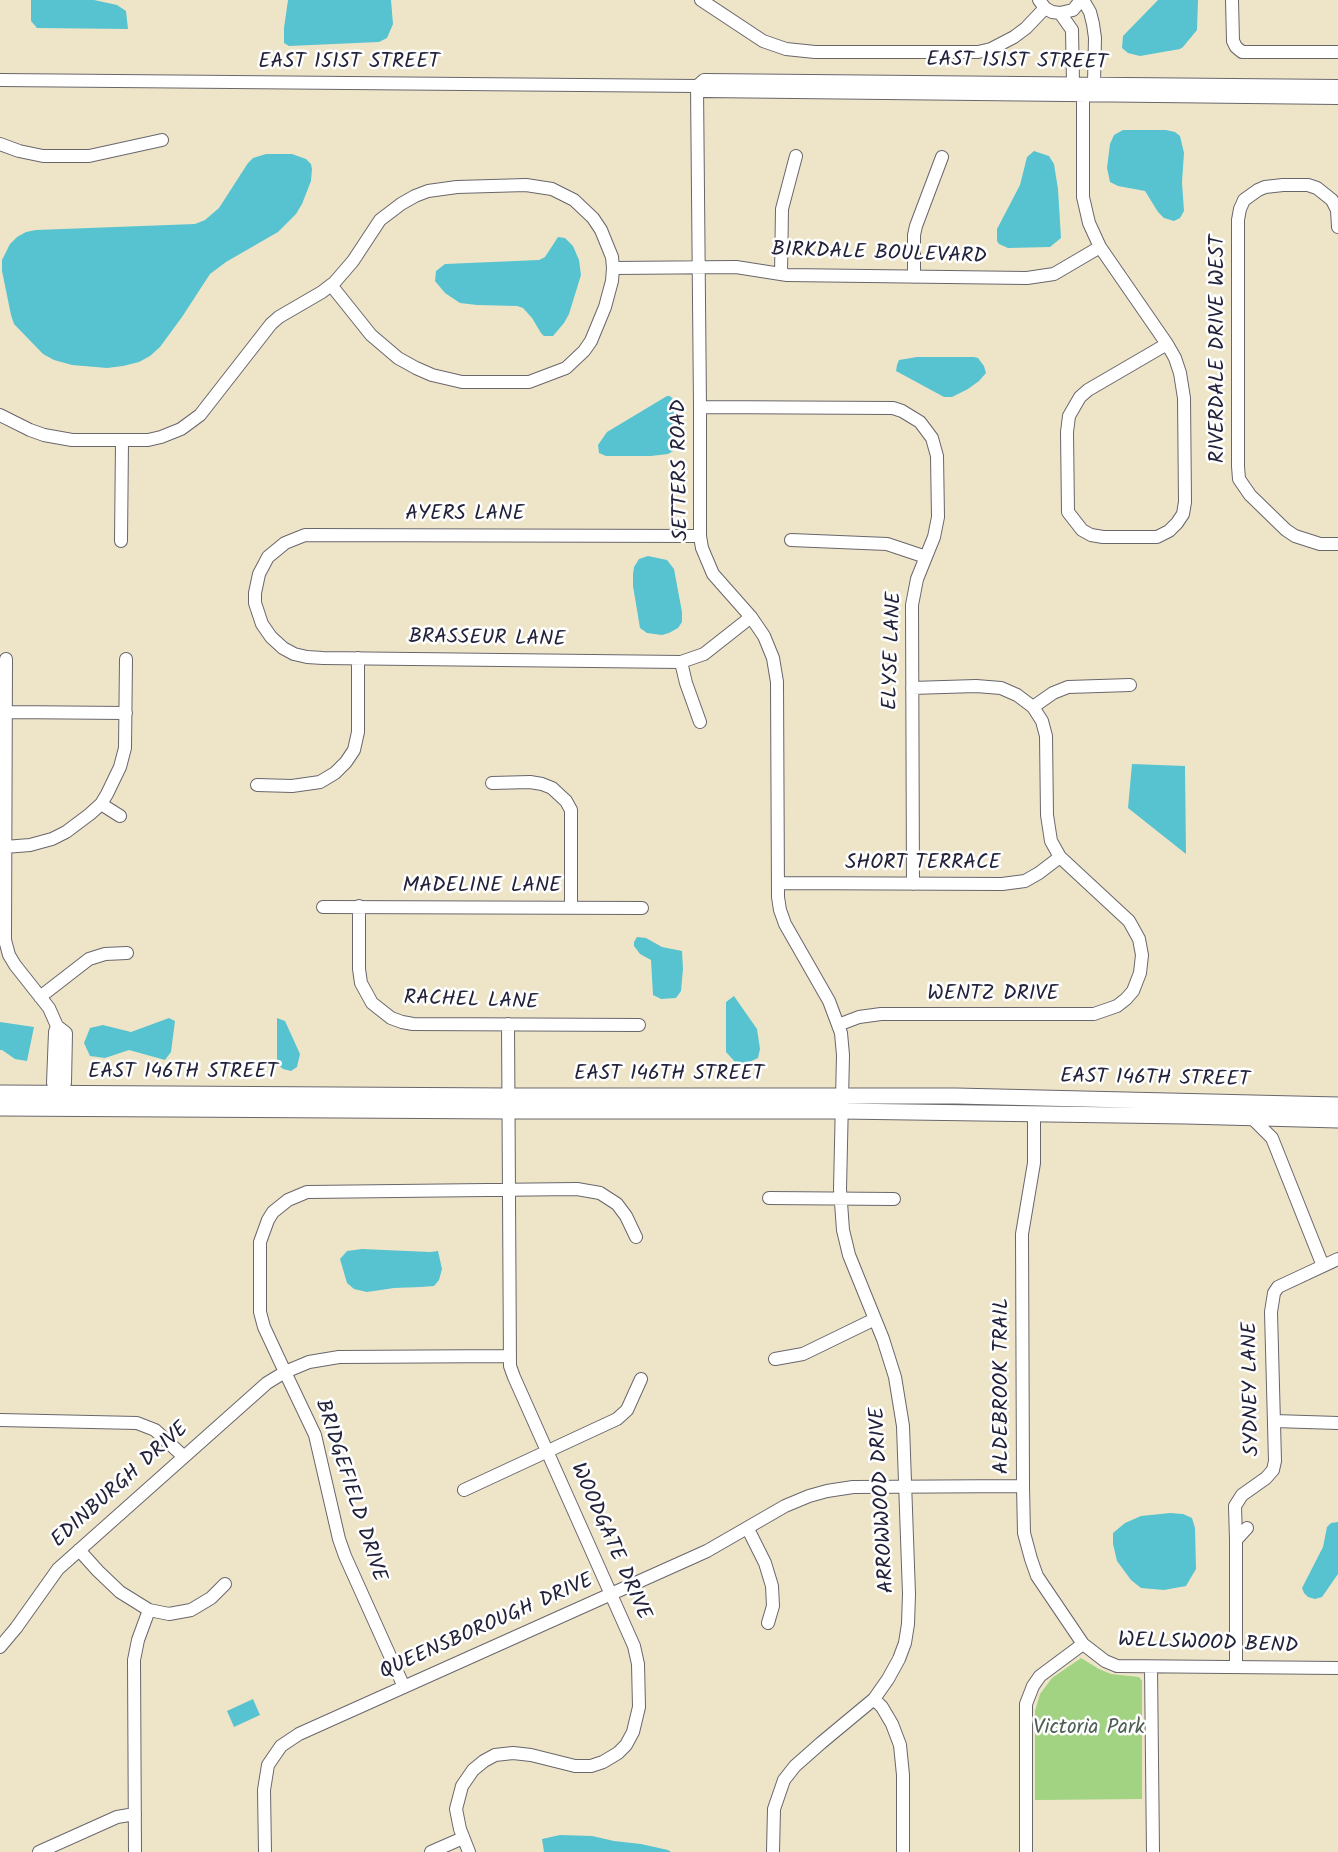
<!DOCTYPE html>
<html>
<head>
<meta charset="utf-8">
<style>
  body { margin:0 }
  canvas { display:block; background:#eee5c8 }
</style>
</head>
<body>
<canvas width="1338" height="1852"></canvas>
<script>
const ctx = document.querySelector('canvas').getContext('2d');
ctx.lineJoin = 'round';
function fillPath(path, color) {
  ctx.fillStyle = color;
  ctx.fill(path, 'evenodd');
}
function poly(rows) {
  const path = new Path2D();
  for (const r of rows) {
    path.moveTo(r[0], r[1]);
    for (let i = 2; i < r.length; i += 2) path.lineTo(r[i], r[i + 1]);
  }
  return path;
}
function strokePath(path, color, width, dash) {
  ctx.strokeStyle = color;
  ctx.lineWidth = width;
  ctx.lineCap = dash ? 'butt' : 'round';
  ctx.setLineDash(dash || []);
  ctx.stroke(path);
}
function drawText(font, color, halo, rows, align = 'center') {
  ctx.font = font + ' Kalam,sans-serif';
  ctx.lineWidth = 5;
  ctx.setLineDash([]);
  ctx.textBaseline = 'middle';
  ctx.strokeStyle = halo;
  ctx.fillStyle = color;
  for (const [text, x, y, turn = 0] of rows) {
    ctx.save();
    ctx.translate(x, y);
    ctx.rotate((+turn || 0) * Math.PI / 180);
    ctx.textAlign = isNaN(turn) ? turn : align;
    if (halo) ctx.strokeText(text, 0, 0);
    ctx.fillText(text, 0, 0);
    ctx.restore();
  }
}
fillPath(poly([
  [1081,1658,1099,1669,1111,1674,1139,1677,1142,1681,1142,1799,1035,1800,1035,1711,1040,1694,1052,1678]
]), '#a1d382');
fillPath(poly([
  [31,0,94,0,117,5,126,11,128,29,37,28,31,21],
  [288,0,391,0,393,24,387,38,379,42,289,46,284,43,284,28],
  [1158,0,1198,0,1197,30,1183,47,1180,49,1140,56,1128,53,1122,48,1123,36],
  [1123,130,1166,130,1175,132,1180,136,1184,153,1182,182,1184,211,1180,218,1174,221,1164,218,1158,212,1145,191,1118,186,1110,182,1107,168,1110,144,1114,135],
  [1034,151,1049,156,1054,164,1058,189,1061,238,1050,247,1008,248,999,244,997,241,997,229,1020,185,1027,157],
  [266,154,292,154,306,159,311,164,312,169,311,181,302,204,296,214,278,232,226,262,210,274,182,317,160,347,150,356,139,362,123,366,107,368,72,365,54,360,43,354,14,324,11,315,2,271,2,260,10,244,17,237,26,232,36,230,195,224,205,220,219,208,248,163,253,158],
  [558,237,565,238,573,246,579,260,581,275,569,314,564,323,553,336,544,336,541,333,532,318,523,308,517,306,477,305,460,303,445,293,435,281,436,271,445,264,539,260,545,257],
  [917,357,974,357,978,358,984,366,986,373,979,381,968,389,952,397,944,397,896,371,897,365,899,360],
  [667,396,670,396,674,400,673,451,668,454,651,456,606,456,599,453,598,445,607,432],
  [648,556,667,560,674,569,682,612,682,622,678,628,669,633,662,635,647,633,640,628,633,586,633,574,634,567,639,559],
  [1132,764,1185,766,1186,854,1128,808],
  [637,937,646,938,662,947,682,951,683,969,681,991,676,998,661,999,653,995,651,960,640,954,634,946,634,942],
  [734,996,757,1029,760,1049,758,1058,747,1063,736,1063,726,1052,726,1002],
  [169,1018,175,1021,171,1052,165,1060,129,1050,105,1058,90,1056,84,1043,90,1028,103,1025,131,1032],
  [277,1018,285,1021,300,1054,297,1067,291,1071,283,1069,277,1064],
  [0,1022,34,1027,27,1061,15,1059,2,1050,0,1050],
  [362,1249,430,1252,438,1251,442,1269,439,1280,434,1286,421,1287,394,1288,367,1292,354,1289,347,1283,340,1259,347,1251],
  [1170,1513,1183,1514,1192,1518,1195,1528,1196,1569,1186,1586,1164,1590,1141,1588,1131,1580,1117,1561,1113,1544,1113,1533,1125,1523,1141,1516],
  [1338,1522,1338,1574,1322,1597,1315,1599,1308,1597,1304,1593,1302,1588,1323,1547,1327,1527,1331,1523],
  [253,1699,260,1715,234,1727,227,1711],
  [560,1835,592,1836,614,1841,641,1844,668,1850,671,1852,544,1852,542,1839]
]), '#57c3d0');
const minor = poly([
  [701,0,763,41,786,49,815,52,978,52,991,49,1014,37,1026,28,1045,8],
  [1039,0,1045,8,1052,12,1060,13,1073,10,1081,0],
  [1083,0,1090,12,1093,24,1095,38,1094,83],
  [1232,0,1233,41,1236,47,1242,52,1338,52],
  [1060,13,1072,30,1073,83],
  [0,80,697,86,704,91,1338,98],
  [697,86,700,407,700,536,702,548,713,574,751,617,764,636,773,658,777,682,778,897,780,910,785,924,829,1001,841,1033,843,1055,840,1189,843,1230,849,1255,883,1339,895,1377,903,1426,909,1594,908,1624,905,1643,899,1659,888,1679,874,1699,821,1743,795,1766,784,1780,774,1809,773,1852],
  [697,86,704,80,1338,86],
  [1083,96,1083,197,1089,223,1100,247,1167,344,1175,358,1180,373,1184,398,1185,502,1183,514,1177,523,1169,531,1157,537,1103,537,1091,535,1082,530,1068,512,1067,432,1069,416,1080,397,1088,390,1167,344],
  [0,144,19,151,43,156,89,156,162,140],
  [1338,227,1337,210,1332,200,1317,188,1308,185,1283,185,1265,187,1258,190,1244,200,1240,209,1238,220,1238,466,1239,479,1250,495,1286,530,1295,536,1320,544,1338,544],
  [613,268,736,267,787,275,1027,278,1054,274,1100,247],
  [781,274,782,209,796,156],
  [914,277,914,235,916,226,942,157],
  [700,407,893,408,902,411,920,422,932,438,937,456,938,517,934,537,917,579,912,605,913,884],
  [0,415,30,430,44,435,72,440,148,440,161,437,181,429,200,415,271,324,279,317,322,292,331,285,334,283,353,261,380,220,401,204,415,196,428,191,457,187,526,185,552,189,574,200,593,218,601,230,612,257,613,268,612,281,605,307,591,341,584,351,566,368,529,382,462,382,432,375,416,368,398,358,371,335,331,285],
  [700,536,305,535,285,543,268,557,259,574,255,593,255,603,262,624,271,637,283,648,294,654,307,657,323,658,681,662,704,654,751,617],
  [791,540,887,544,926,557],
  [121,541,122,441],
  [6,659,5,940,9,955,15,965,49,1008,57,1026,66,1033,65,1083,59,1087],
  [681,662,686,683,700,722],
  [1033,707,1053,693,1068,687,1130,685],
  [6,712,126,713],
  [492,783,530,782,542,784,552,788,566,801,571,810,571,907],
  [257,785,292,786,320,782,335,773,346,762,354,750,358,732,358,658],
  [101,804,120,816],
  [5,847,30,845,52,839,66,832,90,814,101,804,107,794,120,767,125,748,126,659],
  [778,883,1002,884,1025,881,1039,873,1060,857],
  [359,906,359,969,361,983,372,1003,391,1018,402,1022,413,1024,639,1025],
  [323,907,642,908],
  [40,997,89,959,105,954,127,953],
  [838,1025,859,1017,881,1014,1094,1014,1117,1006,1126,999,1133,991,1140,973,1142,955,1139,939,1129,921,1060,857,1051,841,1047,815,1046,736,1042,721,1033,707,1017,695,1001,688,976,686,912,688],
  [57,1026,55,1032,53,1083,59,1087],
  [1034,1114,1034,1163,1022,1234,1023,1486,1024,1533,1031,1559,1037,1576,1083,1644,1105,1661,1117,1666,1338,1668],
  [1251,1117,1272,1138,1323,1266],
  [769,1198,894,1199],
  [510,1356,339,1357,309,1362,285,1372,264,1327,260,1312,260,1242,268,1220,273,1212,288,1200,307,1192,577,1189,600,1193,617,1204,626,1216,636,1237],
  [775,1359,803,1354,875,1319],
  [0,1420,137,1423,155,1430,183,1456],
  [1274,1421,1338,1423],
  [464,1490,617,1419,627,1410,641,1379],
  [748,1529,765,1563,772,1586,773,1606,768,1623],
  [1236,1540,1235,1506,1242,1495,1266,1478,1273,1470,1275,1461,1271,1312,1274,1293,1278,1287,1338,1259],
  [79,1550,98,1571,120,1592,149,1610,169,1614,191,1610,211,1598,225,1584],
  [0,1647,16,1628,58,1569,267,1383,285,1372,315,1435,339,1539,345,1556,404,1687],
  [1151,1667,1153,1852],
  [1236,1667,1236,1540,1247,1528],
  [874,1699,882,1707,892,1724,900,1745,903,1775,903,1852],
  [39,1852,117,1817,135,1814],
  [135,1852,134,1660,138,1640,149,1610],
  [265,1852,264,1790,268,1765,281,1746,299,1734,707,1551,785,1506,809,1496,827,1491,853,1487,1023,1486],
  [431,1852,463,1838],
  [469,1852,460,1829,456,1809,462,1786,473,1770,484,1761,495,1755,513,1753,531,1755,575,1766,591,1766,603,1762,618,1753,626,1745,633,1732,639,1707,638,1664,634,1646,514,1377,510,1366,508,1024],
  [1026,1852,1026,1704,1033,1686,1040,1676,1083,1644]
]);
const major = poly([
  [0,1093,508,1096,956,1096,1338,1105],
  [0,1108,508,1111,841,1111,1186,1116,1338,1120]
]);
strokePath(minor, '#69666c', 14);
strokePath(major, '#69666c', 17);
strokePath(minor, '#fff', 12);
strokePath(major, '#fff', 15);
drawText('21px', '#22223b', '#fff', [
  ["EAST 151ST STREET",349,63],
  ["EAST 151ST STREET",1017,63,1],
  ["BIRKDALE BOULEVARD",879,255,2],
  ["RIVERDALE DRIVE WEST",1219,349,-90],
  ["SETTERS ROAD",682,470,-91],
  ["AYERS LANE",465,515],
  ["BRASSEUR LANE",487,640,1],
  ["ELYSE LANE",894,651,-88],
  ["SHORT TERRACE",923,864],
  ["MADELINE LANE",482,887],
  ["WENTZ DRIVE",993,995],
  ["RACHEL LANE",471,1002,2],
  ["EAST 146TH STREET",183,1073],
  ["EAST 146TH STREET",669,1075],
  ["EAST 146TH STREET",1155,1080,1],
  ["ALDEBROOK TRAIL",1003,1386,-90],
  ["SYDNEY LANE",1253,1389,-91],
  ["EDINBURGH DRIVE",121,1486,-42],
  ["BRIDGEFIELD DRIVE",349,1491,72],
  ["ARROWWOOD DRIVE",884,1500,-93],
  ["WOODGATE DRIVE",609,1542,66],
  ["QUEENSBOROUGH DRIVE",487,1628,-24],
  ["WELLSWOOD BEND",1208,1645,2]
]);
drawText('21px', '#4e6054', '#fff', [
  ["Victoria Park",1089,1729]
]);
</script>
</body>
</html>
